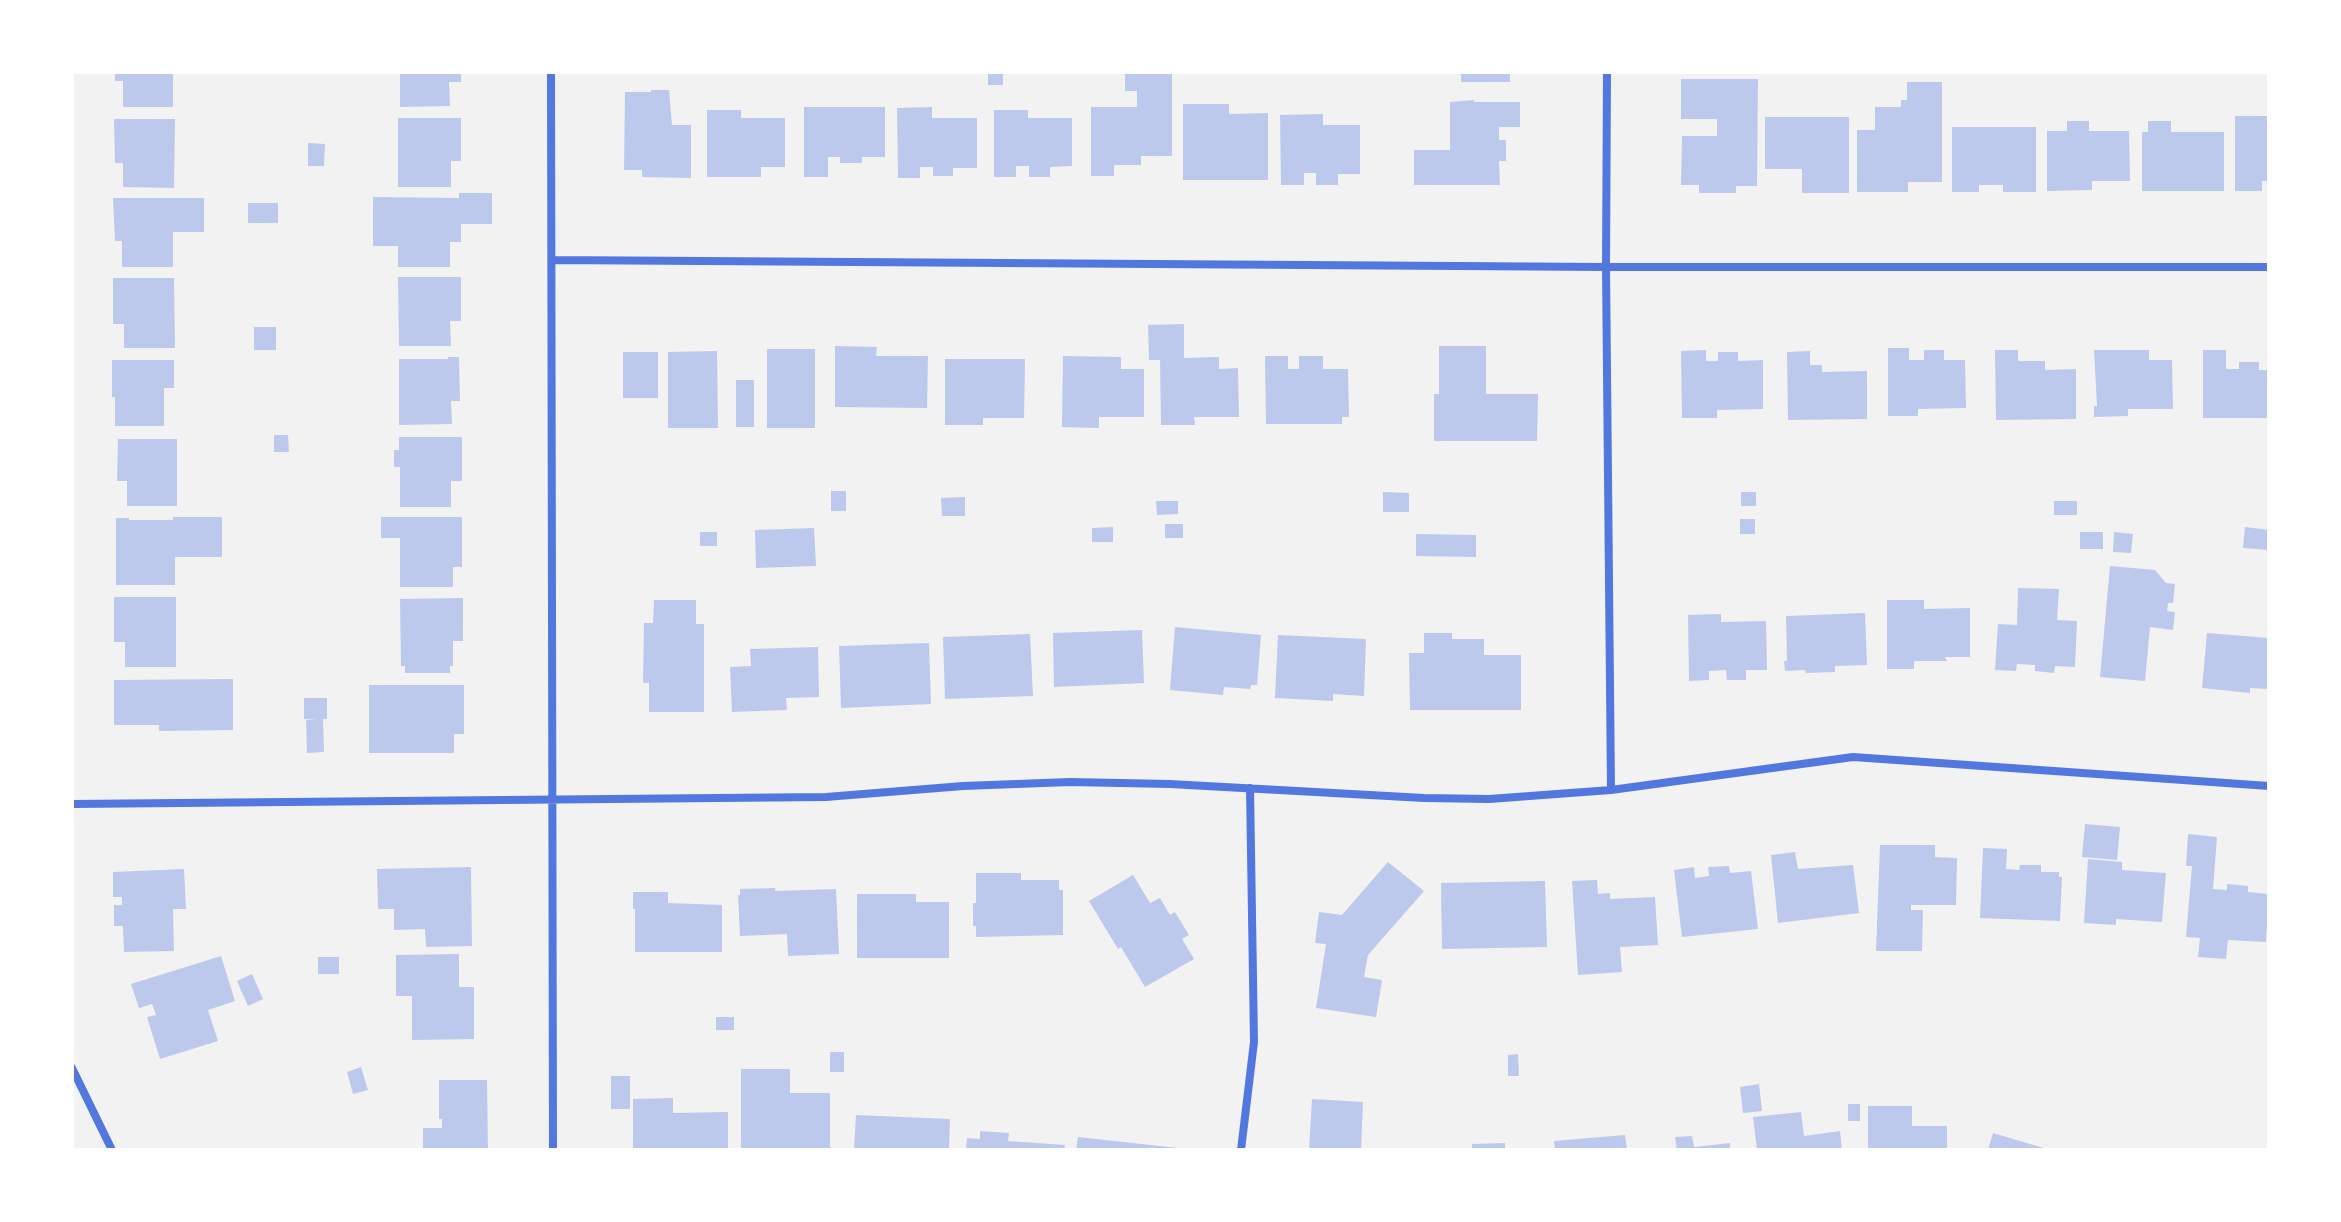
<!DOCTYPE html>
<html>
<head>
<meta charset="utf-8">
<style>
  body { margin:0 }
  #map { position:relative; width:2341px; height:1222px; overflow:hidden; background:#f2f2f2; font-family:Roboto,sans-serif }
  canvas { display:block }
  .frame { position:absolute; inset:0; border:74px solid #fff; pointer-events:none }
</style>
</head>
<body>
<div id="map">
<canvas width="2341" height="1222"></canvas>
<div class="frame"></div>
</div>
<script>
const ctx = document.querySelector('canvas').getContext('2d');
ctx.lineJoin = 'round';
function fillPath(path, color) {
  ctx.fillStyle = color;
  ctx.fill(path, 'evenodd');
}
function poly(rows) {
  const path = new Path2D();
  for (const r of rows) {
    path.moveTo(r[0], r[1]);
    for (let i = 2; i < r.length; i += 2) path.lineTo(r[i], r[i + 1]);
  }
  return path;
}
function strokePath(path, color, width, dash) {
  ctx.strokeStyle = color;
  ctx.lineWidth = width;
  ctx.lineCap = dash ? 'butt' : 'round';
  ctx.setLineDash(dash || []);
  ctx.stroke(path);
}
fillPath(poly([
  [115,72,173,72,173,107,123,107,123,81,115,81],
  [400,72,461,72,461,82,449,82,450,106,400,107],
  [988,72,1003,72,1003,85,988,85],
  [1125,72,1172,72,1172,156,1141,156,1141,165,1114,165,1114,176,1091,176,1091,107,1137,107,1137,91,1125,91],
  [1461,72,1510,72,1510,82,1461,82],
  [1681,79,1758,79,1757,186,1736,186,1736,193,1699,193,1699,185,1681,185,1682,136,1717,136,1717,119,1681,119],
  [1907,82,1942,82,1942,182,1908,182,1908,192,1857,192,1857,130,1875,130,1875,107,1901,107,1901,100,1907,100],
  [651,90,669,90,672,125,691,125,691,178,642,177,642,170,624,170,625,92,651,92],
  [1474,100,1474,102,1520,102,1520,127,1499,127,1499,140,1506,140,1506,161,1499,161,1500,185,1414,185,1414,150,1450,150,1450,102],
  [1183,104,1229,104,1229,114,1268,113,1268,180,1183,180],
  [804,107,885,107,885,157,862,157,862,163,840,163,840,157,828,157,828,177,804,177],
  [932,107,932,118,977,118,977,168,953,168,953,176,933,176,933,167,920,167,920,178,898,178,897,108],
  [707,110,741,110,741,118,785,118,785,167,761,167,761,177,707,177],
  [994,110,1028,110,1028,118,1072,118,1072,166,1050,167,1050,177,1029,177,1029,166,1016,166,1016,177,994,177],
  [1323,114,1323,125,1360,125,1360,174,1338,174,1338,185,1316,185,1316,173,1304,173,1304,185,1281,185,1280,115],
  [2235,116,2269,116,2269,181,2262,181,2262,191,2235,191],
  [1765,117,1849,117,1849,193,1802,193,1802,169,1765,169],
  [398,118,461,118,461,161,451,161,451,187,398,187],
  [114,119,175,119,174,188,123,187,123,163,115,163],
  [2067,121,2089,121,2089,131,2129,131,2130,181,2092,181,2092,190,2047,191,2047,131,2067,131],
  [2148,121,2171,121,2171,132,2224,132,2224,191,2142,191,2142,132,2148,132],
  [1952,127,2036,127,2036,192,2003,192,2003,185,1979,185,1979,192,1952,192],
  [308,143,325,144,324,166,308,166],
  [459,193,492,193,492,224,461,224,461,242,450,242,450,267,398,267,398,246,373,246,373,197,459,198],
  [113,198,204,198,204,232,173,232,173,267,122,267,122,241,115,241],
  [248,203,278,203,278,223,248,223],
  [398,277,461,277,461,321,450,321,451,346,399,346],
  [113,278,174,278,175,348,124,348,124,324,113,324],
  [1184,324,1184,358,1219,357,1219,369,1238,368,1239,417,1194,417,1195,425,1161,425,1160,360,1149,360,1148,325],
  [254,327,276,327,276,350,254,350],
  [835,346,877,347,876,356,928,356,927,408,835,407],
  [1439,346,1486,346,1486,394,1538,394,1537,441,1434,441,1434,394,1439,394],
  [1888,348,1909,348,1909,360,1924,360,1924,350,1944,350,1944,360,1965,360,1966,408,1918,409,1918,416,1888,416],
  [767,349,815,349,815,428,767,428],
  [1706,350,1706,361,1718,361,1718,352,1738,352,1738,361,1763,360,1763,409,1717,410,1717,418,1682,418,1681,351],
  [1995,350,2018,350,2018,361,2045,361,2045,370,2076,369,2076,419,1996,420],
  [2094,350,2149,350,2149,360,2172,360,2173,409,2128,409,2128,416,2094,417,2094,406,2097,406],
  [2203,350,2226,350,2226,369,2239,369,2239,362,2259,362,2259,370,2269,370,2269,418,2203,418],
  [717,351,718,428,668,428,668,352],
  [1810,351,1810,365,1822,365,1822,372,1867,371,1867,419,1788,420,1787,352],
  [623,352,658,352,658,398,623,398],
  [1063,356,1121,357,1121,369,1144,369,1144,417,1099,417,1099,428,1062,427],
  [1265,356,1288,356,1288,369,1299,369,1299,356,1323,356,1323,369,1348,369,1349,417,1342,417,1342,424,1266,424],
  [448,357,459,357,460,401,451,401,452,424,399,425,399,359,448,359],
  [945,359,1025,359,1024,418,983,418,983,425,945,425],
  [112,360,174,360,174,388,164,388,164,426,115,426,115,397,112,397],
  [736,380,754,380,754,427,736,427],
  [274,435,288,435,289,452,274,452],
  [399,437,462,437,462,481,451,481,451,507,400,507,400,467,394,467,394,450,399,450],
  [118,439,177,439,177,506,127,506,127,481,117,481],
  [831,491,846,491,846,511,831,511],
  [1383,492,1409,493,1409,512,1383,512],
  [1741,492,1756,492,1756,506,1741,506],
  [965,497,965,516,942,516,941,498],
  [1156,501,1178,501,1178,514,1157,515],
  [2054,501,2077,501,2077,515,2054,515],
  [173,517,222,517,222,557,175,557,175,585,116,585,116,518,129,518,129,520,173,520],
  [381,517,462,517,462,567,453,567,453,587,400,587,400,538,381,538],
  [1740,519,1755,519,1755,534,1740,534],
  [1165,524,1183,524,1183,538,1165,538],
  [1113,527,1113,542,1092,542,1092,528],
  [2245,527,2269,530,2269,550,2243,548],
  [814,528,816,566,756,568,755,530],
  [700,532,717,532,717,546,700,546],
  [2080,532,2103,532,2103,549,2080,549],
  [2114,532,2133,534,2131,553,2113,552],
  [1416,534,1476,535,1476,557,1416,556],
  [2110,566,2155,570,2166,583,2175,584,2173,603,2168,603,2167,611,2175,612,2173,630,2150,627,2145,681,2100,677],
  [2018,588,2059,589,2057,620,2077,621,2075,667,2055,666,2054,673,2035,671,2035,665,2017,664,2016,671,1995,670,1998,624,2017,625],
  [114,597,176,597,176,667,125,667,125,642,114,642],
  [463,598,463,641,453,641,453,666,450,666,450,673,405,673,405,666,401,666,400,599],
  [654,600,696,600,696,624,704,624,704,712,649,712,649,683,643,683,644,623,653,623],
  [1887,600,1924,600,1924,609,1970,608,1970,657,1945,657,1947,661,1914,661,1914,669,1887,669],
  [1865,613,1867,665,1835,666,1835,672,1806,673,1805,670,1785,671,1784,661,1787,661,1786,616],
  [1721,614,1721,622,1766,621,1767,670,1746,670,1746,680,1727,680,1726,670,1709,671,1709,680,1689,681,1688,615],
  [1175,627,1261,635,1257,685,1251,685,1250,689,1224,687,1223,695,1170,690],
  [1142,630,1144,683,1054,687,1053,633],
  [1424,633,1452,633,1452,639,1484,639,1484,655,1521,655,1521,710,1410,710,1409,653,1424,653],
  [2207,633,2269,638,2269,689,2250,688,2250,693,2202,688],
  [1030,634,1033,696,945,699,943,637],
  [1278,635,1366,639,1364,696,1333,694,1333,701,1275,698],
  [929,643,931,704,841,708,839,646],
  [818,647,819,697,786,698,787,710,732,712,730,667,751,666,750,649],
  [233,679,233,730,159,731,159,725,114,725,114,680],
  [369,685,464,685,464,734,454,734,454,753,369,753],
  [304,698,327,698,327,719,323,719,324,752,307,753,306,720,316,719,304,719],
  [2085,824,2120,827,2117,860,2082,857],
  [2188,834,2217,837,2213,889,2227,890,2227,884,2248,886,2248,892,2269,894,2266,942,2228,940,2226,959,2198,957,2200,938,2186,937,2192,866,2186,866],
  [1880,845,1935,845,1935,857,1957,858,1956,905,1911,905,1911,910,1923,910,1922,951,1876,951],
  [1983,848,2007,849,2006,869,2019,870,2020,865,2041,865,2041,872,2059,872,2059,877,2062,877,2060,921,1980,918],
  [1795,852,1798,869,1853,865,1859,913,1778,923,1771,855],
  [2088,859,2122,862,2122,870,2166,873,2162,922,2116,919,2116,925,2084,923],
  [1388,862,1424,891,1368,955,1364,977,1382,980,1376,1017,1316,1008,1326,944,1315,943,1319,912,1342,915],
  [1729,866,1730,873,1751,871,1758,929,1682,937,1674,870,1694,867,1695,878,1709,876,1708,867],
  [471,867,472,946,426,947,425,929,394,930,394,909,378,909,377,869],
  [184,869,186,909,173,909,174,951,124,952,123,926,114,926,114,905,122,905,122,897,113,897,113,872],
  [976,873,1021,873,1021,880,1059,880,1059,890,1063,890,1063,935,976,937,976,926,973,926,973,903,976,903],
  [1133,875,1150,903,1160,898,1170,915,1175,912,1189,935,1182,939,1194,959,1145,987,1121,947,1118,949,1089,901],
  [1597,880,1598,894,1610,893,1610,899,1655,897,1658,945,1620,947,1622,972,1578,975,1572,881],
  [1545,881,1547,947,1442,949,1441,883],
  [775,888,775,891,836,889,839,954,788,956,787,934,740,936,738,895,740,895,740,889],
  [633,892,668,892,668,903,722,905,722,952,635,952,635,909,633,909],
  [857,894,916,894,916,902,949,902,949,958,857,958],
  [459,954,459,987,474,987,474,1039,412,1040,412,996,396,996,396,955],
  [221,956,235,1001,208,1010,218,1041,160,1059,147,1017,156,1015,152,1004,139,1008,131,984],
  [318,957,339,957,339,974,318,974],
  [252,974,263,999,248,1006,237,981],
  [716,1017,734,1017,734,1030,716,1030],
  [830,1052,844,1052,844,1072,830,1072],
  [1518,1054,1519,1076,1508,1076,1508,1055],
  [361,1067,368,1090,353,1094,347,1072],
  [741,1069,790,1069,790,1093,830,1093,830,1150,741,1150],
  [611,1076,630,1076,630,1109,611,1109],
  [439,1080,487,1080,488,1150,423,1150,423,1128,442,1128,442,1119,439,1119],
  [1759,1084,1762,1111,1743,1113,1740,1087],
  [673,1098,673,1113,728,1112,728,1150,633,1150,633,1099],
  [1312,1099,1363,1102,1361,1150,1309,1150],
  [1848,1104,1860,1104,1860,1121,1848,1121],
  [1868,1106,1912,1106,1912,1126,1947,1126,1947,1150,1868,1150],
  [1801,1112,1804,1136,1840,1131,1842,1150,1757,1150,1753,1117],
  [856,1115,950,1119,949,1150,854,1150],
  [980,1131,1009,1133,1008,1141,1065,1145,1064,1150,966,1150,967,1138,980,1139],
  [1993,1133,2047,1149,2047,1150,1988,1150],
  [1625,1135,1627,1150,1555,1150,1554,1141],
  [1692,1136,1694,1147,1730,1143,1730,1150,1677,1150,1675,1137],
  [1078,1137,1178,1148,1178,1150,1076,1150],
  [1505,1143,1505,1150,1472,1150,1472,1144]
]), '#bdc9ec');
strokePath(poly([
  [551,72,553,1150],
  [1607,72,1606,267,1611,790],
  [552,260,1606,267,2269,267],
  [72,804,826,797,963,786,1070,782,1170,784,1424,798,1489,799,1611,790,1853,757,2269,786],
  [72,1068,112,1150],
  [1241,1150,1254,1042,1250,788]
]), '#5277de', 8);
</script>
</body>
</html>
